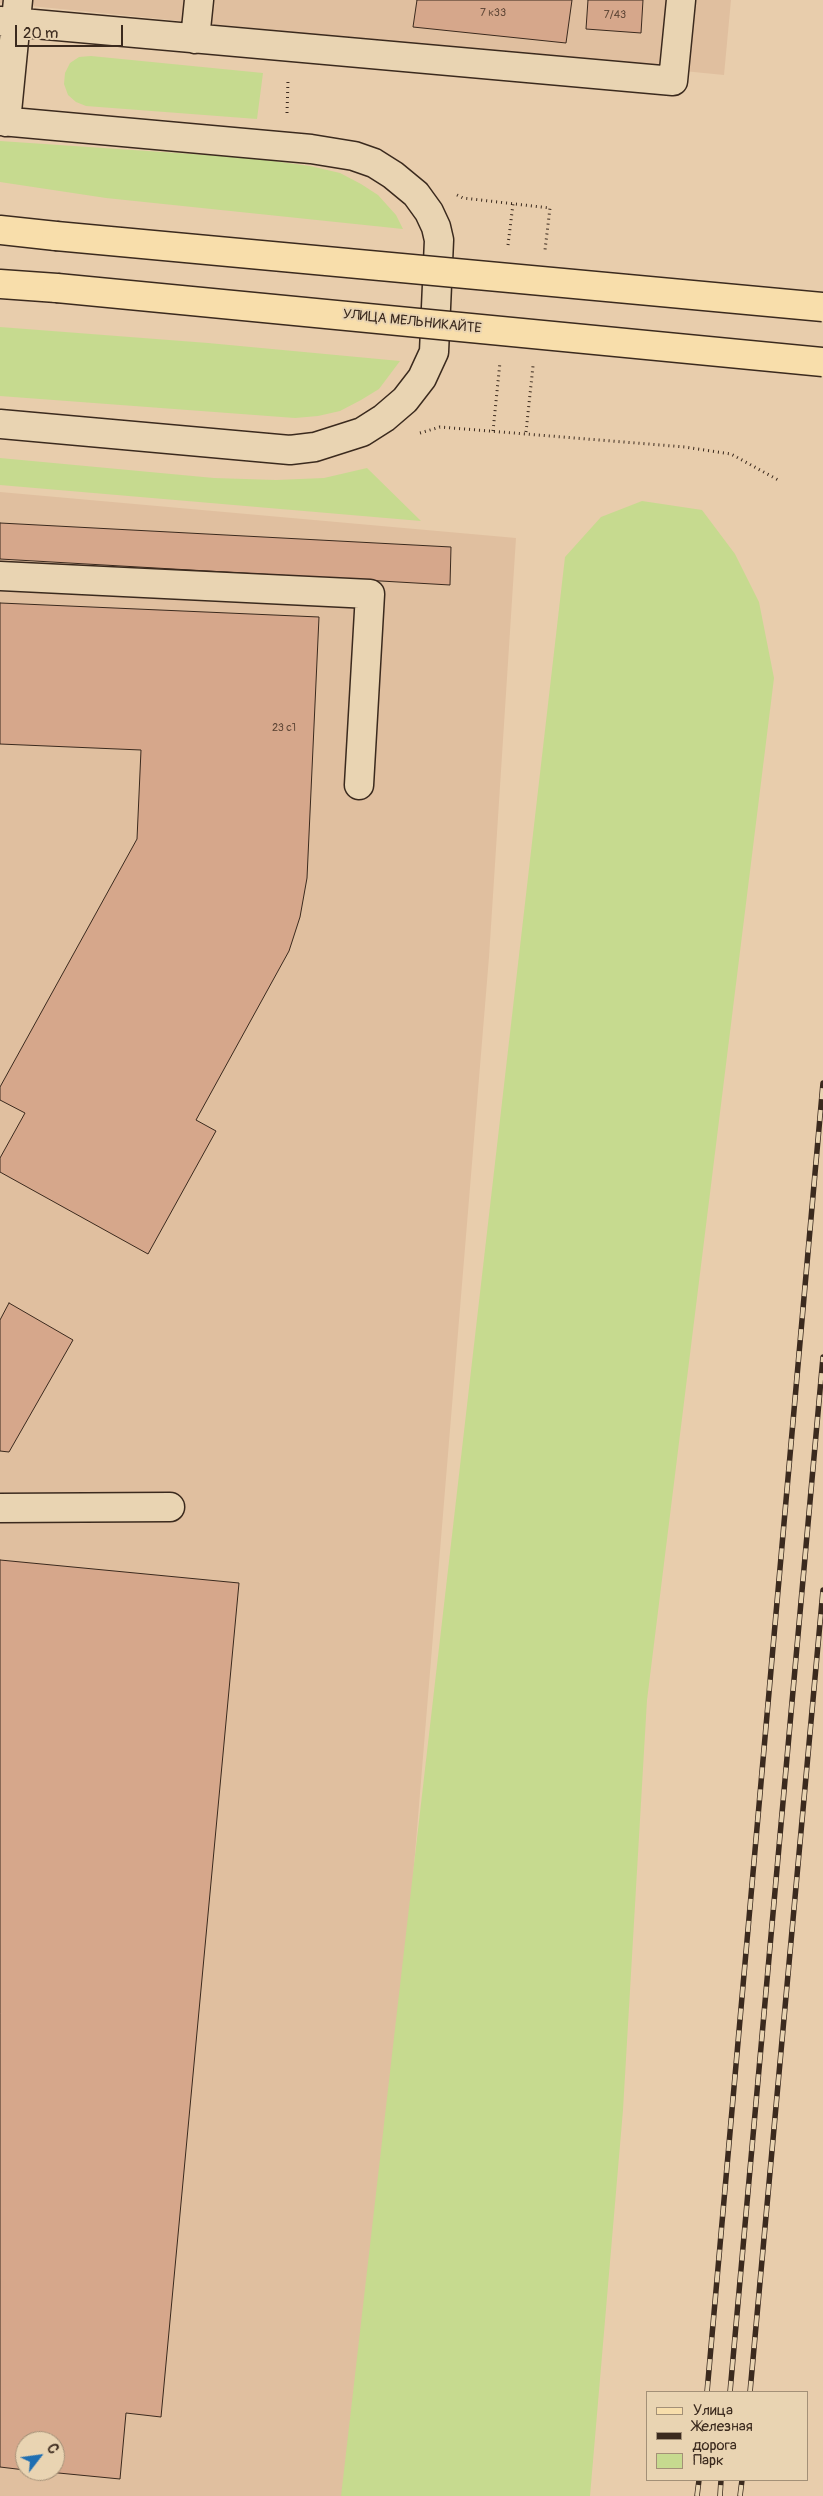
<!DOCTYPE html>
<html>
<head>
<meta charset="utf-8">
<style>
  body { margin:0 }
  #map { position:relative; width:823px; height:2496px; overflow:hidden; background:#e8cdac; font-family:Pangolin,sans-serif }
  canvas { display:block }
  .legend { position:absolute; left:646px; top:2391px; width:162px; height:90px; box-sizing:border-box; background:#e9d4b2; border:1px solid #a39077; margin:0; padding:6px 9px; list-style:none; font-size:15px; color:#3b2a1e }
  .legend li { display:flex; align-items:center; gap:10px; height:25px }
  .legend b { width:25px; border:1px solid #a39077 }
  .north { position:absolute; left:15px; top:2431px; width:50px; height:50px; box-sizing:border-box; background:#e9d4b2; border:1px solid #a39077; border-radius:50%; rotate:60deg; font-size:14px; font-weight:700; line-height:20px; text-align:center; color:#3b2a1e }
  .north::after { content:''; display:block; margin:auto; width:18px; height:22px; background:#1f6fb2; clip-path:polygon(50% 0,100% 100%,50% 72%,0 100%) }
  .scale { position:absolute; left:15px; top:25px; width:108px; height:22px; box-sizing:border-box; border:2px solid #3b2a1e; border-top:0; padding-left:6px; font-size:15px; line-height:18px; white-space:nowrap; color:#3b2a1e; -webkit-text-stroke:4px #e9d4b2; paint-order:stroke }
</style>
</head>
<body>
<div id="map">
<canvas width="823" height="2496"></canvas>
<ul class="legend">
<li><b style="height:6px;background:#f8deab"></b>Улица</li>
<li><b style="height:6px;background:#3b2a1e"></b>Железная дорога</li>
<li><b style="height:14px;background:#c6da8f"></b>Парк</li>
</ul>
<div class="north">С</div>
<div class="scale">20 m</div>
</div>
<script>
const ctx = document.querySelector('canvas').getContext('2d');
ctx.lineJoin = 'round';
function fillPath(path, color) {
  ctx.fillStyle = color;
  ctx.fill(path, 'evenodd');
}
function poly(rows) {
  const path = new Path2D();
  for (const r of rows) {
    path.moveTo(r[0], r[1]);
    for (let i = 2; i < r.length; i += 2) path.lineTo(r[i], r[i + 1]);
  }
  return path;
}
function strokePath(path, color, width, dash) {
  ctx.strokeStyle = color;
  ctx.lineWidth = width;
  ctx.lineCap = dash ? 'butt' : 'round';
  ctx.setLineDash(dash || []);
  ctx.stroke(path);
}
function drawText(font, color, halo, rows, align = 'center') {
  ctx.font = font + ' Pangolin,sans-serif';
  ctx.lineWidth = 4;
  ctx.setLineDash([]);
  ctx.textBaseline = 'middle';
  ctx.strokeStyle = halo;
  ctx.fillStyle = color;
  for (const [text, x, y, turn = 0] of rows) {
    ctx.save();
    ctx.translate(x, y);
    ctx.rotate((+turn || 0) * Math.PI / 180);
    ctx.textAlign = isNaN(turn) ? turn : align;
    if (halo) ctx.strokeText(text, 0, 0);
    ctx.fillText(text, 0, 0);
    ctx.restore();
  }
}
fillPath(poly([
  [0,0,731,0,724,75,0,3],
  [0,492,516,538,489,957,362,2496,0,2496],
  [25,2441,55,2441,55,2471,25,2471]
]), '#e0bf9f');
fillPath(poly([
  [91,56,263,73,257,119,86,106,76,102,68,95,64,84,65,73,70,63,79,57],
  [0,141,251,158,310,166,340,173,361,184,378,195,396,215,403,229,106,198,0,182],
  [0,327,208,343,400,361,379,389,361,400,340,411,318,416,295,418,0,396],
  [0,458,214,478,276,480,324,478,367,468,421,521,0,485],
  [642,501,702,510,735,554,759,602,774,678,647,1700,623,2110,590,2496,341,2496,565,557,601,517]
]), '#c6da8f');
const building = poly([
  [417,0,572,0,566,43,413,27,417,0],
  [588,0,643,0,641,33,586,29,588,0],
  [0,523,451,547,450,585,0,559,0,523],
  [0,603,319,617,307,878,300,917,289,951,196,1120,216,1131,148,1254,0,1172,0,1158,25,1113,0,1100,0,1087,137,839,141,750,0,744,0,603],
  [9,1303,73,1340,9,1452,0,1451,0,1320,9,1303],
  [0,1560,239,1583,161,2417,126,2413,120,2479,38,2471,55,2471,55,2441,25,2441,25,2470,0,2467,0,1560]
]);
fillPath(building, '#d6a78b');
strokePath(building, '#3b2a1e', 1);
const minor = poly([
  [0,21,673,81,681,0],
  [195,39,199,0],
  [0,121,311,149,354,156,374,163,393,175,416,194,429,212,436,227,439,240,434,352,422,378,405,400,384,418,362,432,315,447,290,450,0,424],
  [6,122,18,0],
  [0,576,370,594,359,785],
  [0,1508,170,1507]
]);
const major = poly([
  [0,230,56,236],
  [0,284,57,288]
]);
strokePath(minor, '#3b2a1e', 31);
strokePath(major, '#3b2a1e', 31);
strokePath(poly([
  [287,113,288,80],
  [457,195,463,198,550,208,545,250],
  [508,245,513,204],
  [493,431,500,362],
  [526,432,533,366],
  [420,433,440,427,685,447,731,454,780,481]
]), '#3b2a1e', 3, [1, 4]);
strokePath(minor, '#e9d4b2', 28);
strokePath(major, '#f8deab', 28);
const rail = poly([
  [707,2392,823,1083],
  [730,2392,823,1357],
  [750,2392,823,1590],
  [697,2496,699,2480],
  [720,2496,721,2480],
  [740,2496,742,2480]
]);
strokePath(rail, '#3b2a1e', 5.5);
strokePath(rail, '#e9d4b2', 4, [11]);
const majorBridge = poly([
  [56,236,823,307],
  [57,288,823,362]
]);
strokePath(majorBridge, '#3b2a1e', 31, []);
strokePath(majorBridge, '#f8deab', 28);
drawText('11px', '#624939', null, [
  ["7 к33",493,13],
  ["7/43",615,15],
  ["23 с1",284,728]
]);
drawText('14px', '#3b2a1e', '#e9d4b2', [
  ["УЛИЦА МЕЛЬНИКАЙТЕ",412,322,6]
]);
</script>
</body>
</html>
